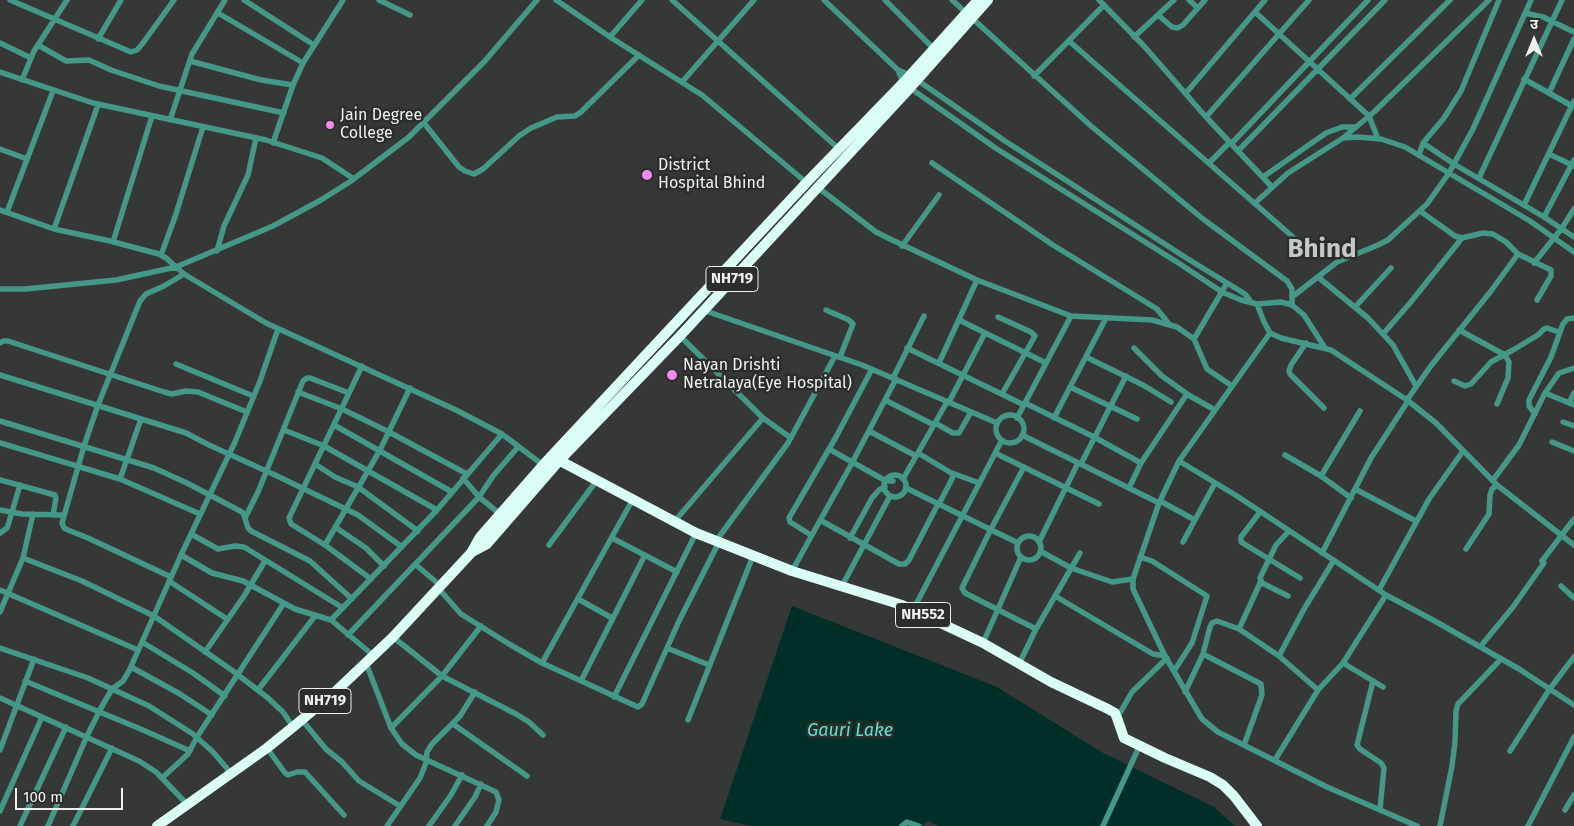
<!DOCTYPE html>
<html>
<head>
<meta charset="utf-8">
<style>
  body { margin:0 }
  #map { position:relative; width:1574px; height:826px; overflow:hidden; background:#353837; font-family:"Fira Sans","Noto Sans Devanagari",sans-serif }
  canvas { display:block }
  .north { position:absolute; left:1509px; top:15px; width:50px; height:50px; -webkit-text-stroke:4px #2b2e2d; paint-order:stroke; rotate:0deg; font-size:14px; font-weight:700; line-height:20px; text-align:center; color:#edf0ef }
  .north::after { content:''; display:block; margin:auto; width:18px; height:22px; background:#edf0ef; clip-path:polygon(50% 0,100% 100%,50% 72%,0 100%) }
  .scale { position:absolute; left:15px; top:788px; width:108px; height:22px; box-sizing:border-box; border:2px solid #edf0ef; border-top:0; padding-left:6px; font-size:15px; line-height:18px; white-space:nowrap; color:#edf0ef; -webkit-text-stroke:4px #2b2e2d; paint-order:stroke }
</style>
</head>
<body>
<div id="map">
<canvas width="1574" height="826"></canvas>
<div class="north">उ</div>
<div class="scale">100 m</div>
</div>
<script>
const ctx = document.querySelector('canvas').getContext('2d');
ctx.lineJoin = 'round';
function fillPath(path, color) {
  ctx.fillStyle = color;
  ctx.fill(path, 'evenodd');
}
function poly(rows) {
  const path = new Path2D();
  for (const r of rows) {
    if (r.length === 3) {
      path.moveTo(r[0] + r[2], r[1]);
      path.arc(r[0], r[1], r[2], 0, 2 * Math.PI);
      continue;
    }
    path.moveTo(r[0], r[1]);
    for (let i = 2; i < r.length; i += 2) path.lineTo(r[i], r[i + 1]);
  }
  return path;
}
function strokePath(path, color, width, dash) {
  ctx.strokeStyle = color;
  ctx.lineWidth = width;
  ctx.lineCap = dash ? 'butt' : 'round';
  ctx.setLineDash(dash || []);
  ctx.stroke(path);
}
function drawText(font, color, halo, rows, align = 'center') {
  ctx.font = font + ' "Fira Sans",sans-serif';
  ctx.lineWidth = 5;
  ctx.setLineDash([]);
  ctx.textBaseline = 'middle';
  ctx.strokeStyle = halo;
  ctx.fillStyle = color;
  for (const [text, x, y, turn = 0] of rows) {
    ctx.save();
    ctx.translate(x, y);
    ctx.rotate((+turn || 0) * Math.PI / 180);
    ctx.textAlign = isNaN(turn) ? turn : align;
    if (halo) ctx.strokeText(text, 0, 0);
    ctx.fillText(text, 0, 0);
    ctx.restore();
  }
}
fillPath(poly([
  [792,606,997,687,1103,753,1214,807,1235,826,938,826,928,821,921,826,751,826,720,819]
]), '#002f28');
strokePath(poly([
  [10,0,131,52,137,50,143,43,174,0],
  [244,0,314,45],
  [379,0,410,15],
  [556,0,610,37],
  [642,0,610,37,702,95,807,183],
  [672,0,839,149],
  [824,0,898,70,910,75,1005,141,1188,259,1245,294,1251,302],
  [885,0,933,48],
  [952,0,1091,126,1203,219,1287,281,1292,289,1292,305],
  [1099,0,1144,46,1206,117,1272,187],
  [1189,0,1198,8],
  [1255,12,1369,116,1378,139],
  [218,13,303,63],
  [1525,13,1543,17,1574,32],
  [1158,15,1172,27,1178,28,1183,25,1205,0],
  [1134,37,1174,0],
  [98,39,121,0],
  [1069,41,1309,251],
  [0,43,31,58],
  [38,45,66,61,89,60,111,70,159,86,284,113],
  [190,61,261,80,293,85],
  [898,70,903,83,997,149,1180,264,1222,292,1241,300,1257,304,1281,302,1292,305,1304,315,1325,348],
  [0,72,93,103,266,140,322,158,354,179],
  [1034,76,1104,5],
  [1524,79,1572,106],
  [22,80,34,51,67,0],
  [682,82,754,0],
  [1186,93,1265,0],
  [1549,93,1574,39],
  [1350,99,1450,0],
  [1206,117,1309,0],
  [170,120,192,54,225,0],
  [424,123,459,167,465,171,474,174,483,169,519,136,531,128,557,117,575,116,581,112,639,55],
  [1343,138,1358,137,1381,139,1405,147,1530,221,1574,252],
  [273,143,293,85,303,63,343,0],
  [1423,143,1454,164,1544,217,1574,237],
  [1231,144,1368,0],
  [0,149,27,159],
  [1238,151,1385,0],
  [1549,154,1574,166],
  [1419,155,1423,143,1444,118,1461,91,1499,0],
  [932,163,1053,245,1157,309,1169,324],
  [1209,163,1230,142],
  [1263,177,1326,133,1342,127,1356,127],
  [1479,178,1562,0],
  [816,186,876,232,890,239,977,280,1071,316,1017,418],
  [1255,203,1288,173,1343,138,1374,112,1489,0],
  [1524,205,1574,101],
  [0,210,54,229,110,241,159,254,166,258,184,274,266,323,456,410,502,434,543,465],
  [1420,211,1455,236,1462,238,1483,233,1493,234,1506,242,1518,254,1551,270,1551,276,1537,300],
  [7,212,53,91],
  [1544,217,1574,160],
  [54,229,98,105],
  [113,242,152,116],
  [902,246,939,195],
  [217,251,224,226,248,175,256,138],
  [161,255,175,217,203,127],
  [1534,263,1562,228,1574,209],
  [1318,277,1368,318,1393,345,1416,386],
  [0,289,25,289,116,280,176,267,273,226,321,200,351,181,409,137,484,62,537,0],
  [1292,297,1337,262,1378,245,1388,240,1427,204,1449,173,1473,129,1531,0],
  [1257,304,1264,322,1270,333,1281,338,1331,350,1407,400,1436,423,1497,485,1574,545],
  [1355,307,1391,268],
  [703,310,862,365,997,423],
  [826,310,849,320,853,324,840,357],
  [1071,316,1152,320,1177,327,1194,339,1207,369,1232,386],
  [998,317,1031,332,1035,336,1002,394],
  [959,320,1046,363],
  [1459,330,1505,355,1509,362,1508,378,1497,404],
  [1383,334,1410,303,1462,238],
  [680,336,763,418],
  [1194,339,1227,283],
  [0,343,3,341,8,341,164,392,172,394,186,391,198,392,247,412],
  [1306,343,1291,365,1289,371,1290,374,1324,408],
  [907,348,1024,405],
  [1134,348,1162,376,1190,396,1215,410],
  [1086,357,1143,385,1171,402],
  [939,363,977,280],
  [176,364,253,396],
  [362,366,289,518,291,524,325,545,371,579],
  [0,375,186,433,209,445,275,475,358,515,402,547],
  [893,378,924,316],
  [1454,381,1465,386,1471,384,1491,362,1513,350,1538,335,1544,329,1547,328,1559,332],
  [1070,387,1137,419],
  [298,392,342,409,389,432,467,474],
  [1545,393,1559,373,1574,368],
  [885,400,934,425],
  [1407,400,1430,367,1491,291,1518,254],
  [949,402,985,333],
  [1025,403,1094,437,1141,463],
  [1569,403,1574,393],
  [1535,414,1529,406,1529,400,1551,357,1563,324,1567,319,1574,318],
  [1010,429,14],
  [1054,418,1106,318],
  [0,421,154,468,187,483,242,512,244,515,248,528,251,531,310,561,352,599],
  [1563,422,1574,426],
  [935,423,953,433,959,433,971,412],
  [334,425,452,492],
  [284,430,324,446,437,510],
  [869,431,916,456],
  [1022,435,1159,503,1179,461,1270,333],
  [1552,442,1574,451],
  [0,443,120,479,200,514],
  [829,449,886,481,893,481],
  [918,453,953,474,952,479,939,504],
  [995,453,1099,504],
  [1285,455,1321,476,1351,498],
  [1179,461,1237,496,1386,595,1433,620,1519,669,1574,705],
  [315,464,335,477,358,487,418,531],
  [1081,464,1126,376],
  [1024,467,991,529,962,588,965,593,1036,629],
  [952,473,979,483],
  [895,486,11],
  [1321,476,1360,411],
  [463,478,479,497,500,514],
  [120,479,141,419],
  [903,479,947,402],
  [0,480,55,495,56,498,53,515],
  [1493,480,1519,445,1545,393,1574,405],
  [906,488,1018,543],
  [1129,488,1141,463,1187,394],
  [1355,489,1416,521],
  [1160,501,1195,520],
  [1159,503,1133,579,1133,589,1165,656,1202,719,1218,732,1327,787,1417,826],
  [0,510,22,514,64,515],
  [1260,512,1241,537,1241,542,1300,578],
  [245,518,258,492,303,381,307,378,310,378,349,393],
  [820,520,899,564,905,564,909,560,938,504],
  [674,522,763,418,791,438],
  [335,527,366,548,384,566],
  [0,533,7,528,9,522,20,485],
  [191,534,218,549,235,546,244,547,343,608],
  [811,535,790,522,789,518,836,437,872,369],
  [1029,548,12],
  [612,538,677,572],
  [850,538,872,498,879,490,885,487],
  [716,541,788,443,835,356],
  [1039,542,1078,463],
  [1183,542,1215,483],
  [325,545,380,450,410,388],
  [549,545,597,480],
  [1466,549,1489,514,1490,495,1492,489,1497,485],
  [1040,551,1071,568,1112,582,1133,579],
  [1322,553,1371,458,1408,401],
  [181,555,212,573,243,581,295,609,331,620,374,656],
  [1140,557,1152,561,1207,596,1192,643,1174,671],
  [23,558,82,581,154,616,233,671,268,698,283,712,293,727],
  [1542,561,1574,519],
  [416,565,441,586],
  [792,571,852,463,896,379],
  [171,577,88,538,68,530,64,528,62,523,84,446,98,405,140,301,146,294,164,286,184,274],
  [169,581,227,619],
  [842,586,890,496],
  [1561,586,1574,598],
  [439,589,461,614,509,644,542,663,638,707,642,704,679,621,719,542],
  [0,590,138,650],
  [1379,590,1429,499,1463,451],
  [1055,596,1153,654,1165,656],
  [1288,596,1262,583,1260,578,1276,545,1289,531],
  [578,599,612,618],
  [913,610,1002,440],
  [0,612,23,558,33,514],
  [331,620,437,510,502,434],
  [1239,629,1261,581],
  [348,635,479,497,493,476,518,447],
  [393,637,442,676,516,714,529,722,543,735],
  [142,642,193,673,225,696],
  [983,643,1021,557],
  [1480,647,1513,607,1544,563],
  [0,648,88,678,149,706,193,734,213,752,231,773],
  [667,648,709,665],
  [205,652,244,596,265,561],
  [1203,654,1261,684,1262,695,1244,745],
  [1279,656,1304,609,1334,560],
  [366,663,391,728,402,744,416,755,496,792,499,800,496,812,487,826],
  [542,663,633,499],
  [1343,663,1383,687],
  [1019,664,1036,629,1080,553],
  [131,667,180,694,212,715],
  [25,681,143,730,190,751],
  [581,681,645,555],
  [1373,681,1357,745,1360,749,1381,763,1384,768,1380,809],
  [258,690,315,616],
  [1185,692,1203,654,1210,627,1212,623,1217,621,1239,629,1279,656,1318,690],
  [614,697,696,533],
  [0,698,139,761,156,772,187,804],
  [1117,718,1132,692,1167,658],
  [302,720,326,749,342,762,359,781,400,806],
  [688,720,753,556],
  [453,724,527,776],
  [391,728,442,676,481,626],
  [267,748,285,773,288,775,297,772,305,772,344,815],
  [0,750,34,659],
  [1510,751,1549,690,1574,657],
  [1275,760,1318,690,1343,663,1386,595],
  [162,778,188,754,197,737,284,603],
  [1565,810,1574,795],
  [0,811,42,717],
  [20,826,66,727],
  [48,826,87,736,101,708,112,689,123,681,129,671,181,555,235,442,260,381,278,329],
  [73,826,112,748],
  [387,826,420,778,426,763,427,752,432,744,460,716,475,692],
  [429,826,451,795,462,775],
  [455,826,475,797,481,784],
  [902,826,907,822,919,826],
  [1103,826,1139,747],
  [1440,826,1452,766,1455,742,1456,711,1458,704,1501,659],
  [1528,826,1574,737]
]), '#459788', 5.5);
strokePath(poly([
  [551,456,696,533,792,571,902,605,983,643,1051,682,1108,709,1115,713,1117,718,1124,738,1165,758,1210,777,1223,785,1234,796,1257,826],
  [472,552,487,544,559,461,680,336,910,88,988,0],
  [157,826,267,748,293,727,335,692,393,637,471,553,480,537,543,465,809,180,903,83,978,0]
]), '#dbfef6', 10);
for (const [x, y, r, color] of [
  [330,125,5,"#f589ee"],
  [647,175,6,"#f589ee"],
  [672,375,6,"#f589ee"]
]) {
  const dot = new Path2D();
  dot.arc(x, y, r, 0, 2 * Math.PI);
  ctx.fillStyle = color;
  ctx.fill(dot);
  strokePath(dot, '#2b2e2d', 2);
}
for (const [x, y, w] of [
  [732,279,52],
  [923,615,55],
  [325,701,52]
]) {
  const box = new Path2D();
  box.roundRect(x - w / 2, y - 12.5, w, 25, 4);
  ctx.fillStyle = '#2b2e2d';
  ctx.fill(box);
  strokePath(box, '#edf0ef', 1);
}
drawText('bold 15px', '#edf0ef', null, [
  ["NH719",732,279],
  ["NH552",923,615],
  ["NH719",325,701]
]);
drawText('16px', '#edf0ef', '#2b2e2d', [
  ["Jain Degree",340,116],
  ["College",340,134],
  ["District",658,166],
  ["Hospital Bhind",658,184],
  ["Nayan Drishti",683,366],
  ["Netralaya(Eye Hospital)",683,384]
], 'left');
drawText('italic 18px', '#5ae4cc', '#2b2e2d', [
  ["Gauri Lake",850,731]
]);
drawText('bold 26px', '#c4c8c7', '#2b2e2d', [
  ["Bhind",1322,250]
]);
</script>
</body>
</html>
